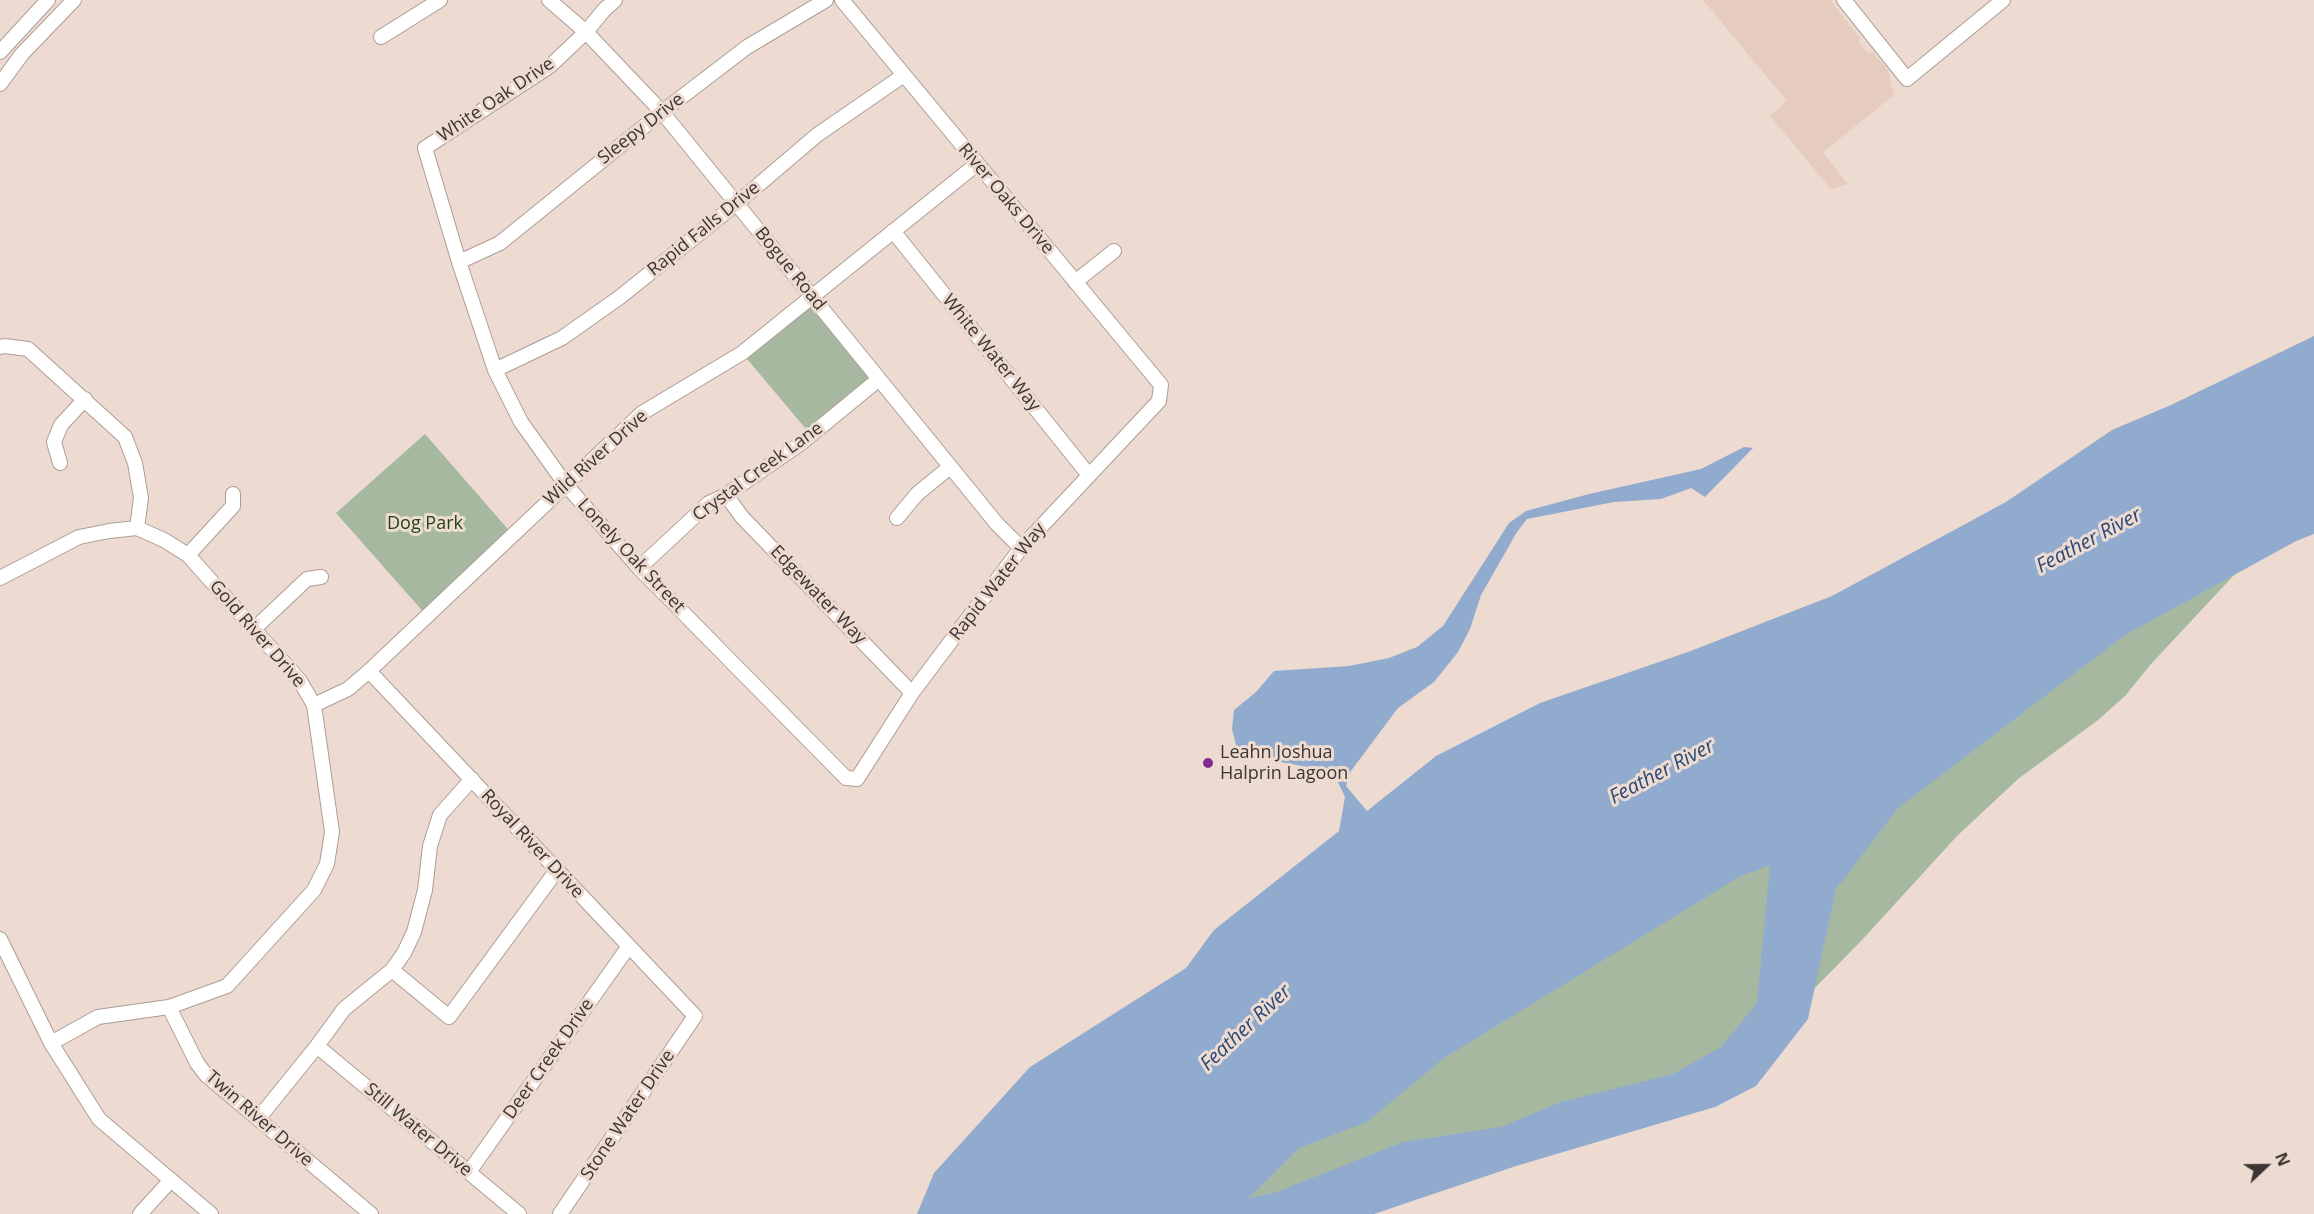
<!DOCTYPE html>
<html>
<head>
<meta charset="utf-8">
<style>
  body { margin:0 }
  #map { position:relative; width:2314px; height:1214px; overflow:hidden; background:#eddad0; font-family:"Open Sans",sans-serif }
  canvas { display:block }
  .north { position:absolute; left:2236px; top:1136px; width:60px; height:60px; -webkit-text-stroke:4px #eddad0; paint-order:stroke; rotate:68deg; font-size:16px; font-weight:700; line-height:24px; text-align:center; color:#3c3531 }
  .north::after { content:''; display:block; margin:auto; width:21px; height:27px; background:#3c3531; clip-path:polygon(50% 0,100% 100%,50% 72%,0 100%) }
</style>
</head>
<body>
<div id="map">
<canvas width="2314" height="1214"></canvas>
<div class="north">N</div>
</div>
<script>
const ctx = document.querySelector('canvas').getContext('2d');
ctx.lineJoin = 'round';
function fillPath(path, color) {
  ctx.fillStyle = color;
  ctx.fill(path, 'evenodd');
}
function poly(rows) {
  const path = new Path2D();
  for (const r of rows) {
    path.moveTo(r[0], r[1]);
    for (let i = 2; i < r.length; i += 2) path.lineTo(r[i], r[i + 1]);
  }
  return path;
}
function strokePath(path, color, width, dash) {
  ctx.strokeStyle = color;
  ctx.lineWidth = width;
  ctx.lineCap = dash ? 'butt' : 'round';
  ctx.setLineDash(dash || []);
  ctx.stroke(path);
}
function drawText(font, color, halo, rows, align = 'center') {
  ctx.font = font + ' "Open Sans",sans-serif';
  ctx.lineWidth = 6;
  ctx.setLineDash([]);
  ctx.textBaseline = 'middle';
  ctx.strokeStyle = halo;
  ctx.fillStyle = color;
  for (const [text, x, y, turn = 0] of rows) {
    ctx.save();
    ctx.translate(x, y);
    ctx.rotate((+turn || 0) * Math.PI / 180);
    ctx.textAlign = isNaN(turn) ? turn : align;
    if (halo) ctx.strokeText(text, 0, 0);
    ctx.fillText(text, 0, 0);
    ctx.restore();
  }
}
fillPath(poly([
  [1703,0,1830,0,1860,38,1858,40,1867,53,1873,52,1888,70,1894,95,1823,152,1848,184,1831,189,1770,116,1787,101]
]), '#e5ccbe');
fillPath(poly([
  [812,297,879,379,811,435,742,353],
  [425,434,513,535,427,616,336,513],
  [2249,559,2151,664,2125,696,2098,720,2018,779,1957,836,1861,941,1747,1057,1232,1214,1313,1111,1985,708]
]), '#a6b9a0');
fillPath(poly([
  [2314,336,2314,534,2296,541,2125,635,1898,808,1836,889,1808,1019,1756,1086,1715,1107,1516,1166,1374,1214,917,1214,934,1173,1030,1067,1186,968,1214,930,1339,831,1345,797,1335,776,1308,767,1253,757,1236,745,1232,729,1234,710,1256,692,1274,671,1349,666,1389,658,1417,647,1443,626,1509,523,1526,511,1589,494,1701,469,1744,447,1753,448,1705,497,1691,488,1661,499,1614,502,1527,519,1517,532,1481,595,1470,629,1458,652,1434,682,1398,708,1351,771,1346,786,1367,811,1436,756,1540,703,1688,652,1832,596,2006,502,2112,430,2171,405],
  [1770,865,1757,1003,1721,1047,1673,1074,1561,1102,1501,1127,1403,1142,1274,1193,1249,1198,1299,1148,1367,1122,1444,1058,1739,877]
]), '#91abcf');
const minor = poly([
  [549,0,586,32,662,112,997,524,1021,548],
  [615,0,604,10,586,32,550,66,425,148,459,262,495,370,521,422,566,485,639,568,846,778,857,779,912,693,1021,548,1159,401,1161,385,842,0],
  [1844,0,1907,79,2003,0],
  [381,37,440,0],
  [0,52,48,0],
  [0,84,22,54,74,0],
  [893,231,1088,474],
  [459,262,500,243,662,112,747,47,826,0],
  [1075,282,1114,251],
  [0,347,5,346,28,349,125,437,135,463,141,498,137,528],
  [495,370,562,338,620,297,736,204,817,135,904,75],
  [60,463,54,442,61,425,85,399],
  [726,495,742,517,912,693],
  [897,518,917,494,950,467],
  [188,555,233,506,233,494],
  [639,568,709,503,726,495,800,444,879,379],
  [0,578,79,537,109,531,137,528,164,540,188,555,300,681,314,705,332,832,327,864,314,890,227,986,169,1007,98,1017,51,1043],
  [254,629,307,579,321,577],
  [369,671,695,1016,560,1214],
  [314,705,348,689,369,671,642,413,742,353,977,164],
  [0,939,51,1043,99,1119,211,1214],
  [392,970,449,1017,557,870],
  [169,1007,197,1063,207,1076,371,1214],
  [317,1046,519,1214],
  [258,1119,317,1046,344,1009,392,970,404,953,414,932,425,890,430,846,440,815,472,779],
  [469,1172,629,946],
  [140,1214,171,1180]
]);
strokePath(minor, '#ae9d94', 16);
strokePath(minor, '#fff', 14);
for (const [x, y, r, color] of [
  [1208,763,6,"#822995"]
]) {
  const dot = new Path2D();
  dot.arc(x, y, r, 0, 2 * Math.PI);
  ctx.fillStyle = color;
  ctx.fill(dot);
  strokePath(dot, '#eddad0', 2);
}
drawText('18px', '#3c3531', '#eddad0', [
  ["White Oak Drive",496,100,-34],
  ["Sleepy Drive",641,129,-38],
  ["River Oaks Drive",1006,199,50],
  ["Rapid Falls Drive",704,229,-39],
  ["Bogue Road",790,269,51],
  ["White Water Way",991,353,51],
  ["Wild River Drive",596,458,-42],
  ["Crystal Creek Lane",758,472,-36],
  ["Lonely Oak Street",631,556,47],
  ["Rapid Water Way",998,582,-52],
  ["Edgewater Way",818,595,46],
  ["Gold River Drive",257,634,49],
  ["Royal River Drive",532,844,47],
  ["Deer Creek Drive",549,1059,-55],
  ["Stone Water Drive",628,1115,-56],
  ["Twin River Drive",259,1119,41],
  ["Still Water Drive",418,1130,40]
]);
drawText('18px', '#224612', '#eddad0', [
  ["Dog Park",425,524]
]);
drawText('18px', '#3c3531', '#eddad0', [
  ["Leahn Joshua",1220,753],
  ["Halprin Lagoon",1220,774]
], 'left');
drawText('italic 20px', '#274a79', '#eddad0', [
  ["Feather River",2089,541,-28],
  ["Feather River",1662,772,-28],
  ["Feather River",1246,1028,-43]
]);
</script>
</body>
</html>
